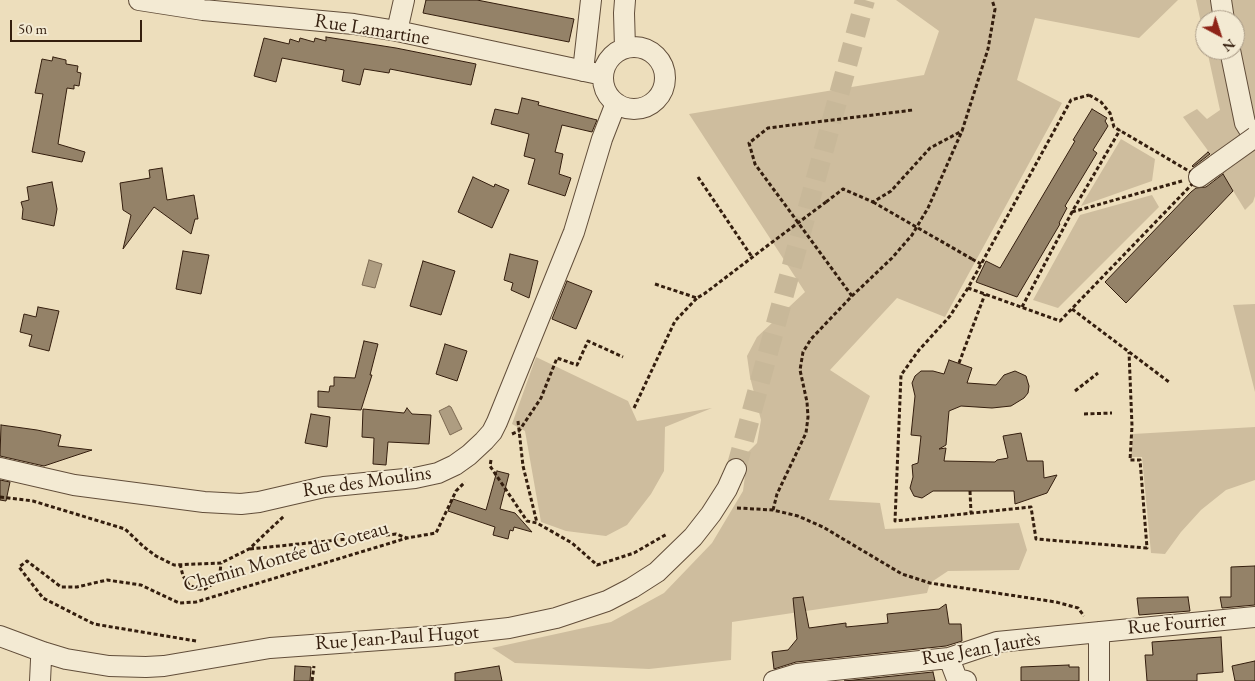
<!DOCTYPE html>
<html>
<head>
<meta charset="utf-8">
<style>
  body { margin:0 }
  #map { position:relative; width:1255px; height:681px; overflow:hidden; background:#eddebc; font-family:"EB Garamond",serif }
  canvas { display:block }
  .north { position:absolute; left:1195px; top:10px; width:50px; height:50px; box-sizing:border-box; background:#f3ead3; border:1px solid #a79884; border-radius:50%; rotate:140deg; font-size:14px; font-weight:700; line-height:20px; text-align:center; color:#341e0e }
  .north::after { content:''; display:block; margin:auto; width:18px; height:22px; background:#8f2418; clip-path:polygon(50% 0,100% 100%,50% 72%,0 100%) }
  .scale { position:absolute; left:10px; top:20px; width:132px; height:22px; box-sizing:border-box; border:2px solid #341e0e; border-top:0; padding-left:6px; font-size:15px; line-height:18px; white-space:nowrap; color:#341e0e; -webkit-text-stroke:4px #f3ead3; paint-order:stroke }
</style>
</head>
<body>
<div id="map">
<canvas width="1255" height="681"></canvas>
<div class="north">N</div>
<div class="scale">50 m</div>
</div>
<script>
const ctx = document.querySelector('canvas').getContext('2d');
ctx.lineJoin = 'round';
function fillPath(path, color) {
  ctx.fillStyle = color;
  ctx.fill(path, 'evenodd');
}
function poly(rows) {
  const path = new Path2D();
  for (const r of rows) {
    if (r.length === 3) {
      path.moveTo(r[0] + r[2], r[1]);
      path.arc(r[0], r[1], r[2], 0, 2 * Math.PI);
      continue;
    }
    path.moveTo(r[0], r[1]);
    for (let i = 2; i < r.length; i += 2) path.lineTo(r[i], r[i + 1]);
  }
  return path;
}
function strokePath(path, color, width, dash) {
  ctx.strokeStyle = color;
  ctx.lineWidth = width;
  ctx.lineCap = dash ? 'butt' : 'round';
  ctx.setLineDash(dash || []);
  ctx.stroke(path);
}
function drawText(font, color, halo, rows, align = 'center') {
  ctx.font = font + ' "EB Garamond",serif';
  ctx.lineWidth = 4;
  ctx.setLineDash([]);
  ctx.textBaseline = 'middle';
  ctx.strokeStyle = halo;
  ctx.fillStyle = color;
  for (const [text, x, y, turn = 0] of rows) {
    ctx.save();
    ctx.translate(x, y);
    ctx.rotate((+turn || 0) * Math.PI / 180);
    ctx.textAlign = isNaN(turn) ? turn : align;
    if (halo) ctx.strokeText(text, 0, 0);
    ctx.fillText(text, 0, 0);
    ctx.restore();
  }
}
fillPath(poly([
  [896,0,1178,0,1139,38,1035,18,1017,80,1062,103,945,317,897,298,830,370,870,396,829,500,880,503,885,529,1019,523,1027,550,1019,570,948,571,930,583,927,593,732,622,731,660,649,669,515,663,492,648,611,622,664,593,712,543,743,491,748,452,757,443,761,420,750,377,747,356,757,337,805,292,689,114,924,75,939,31],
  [1196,0,1255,0,1255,196,1253,202,1245,210,1209,152,1183,117,1197,109,1207,119,1220,110,1207,50,1235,50,1235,20,1205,20,1205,41],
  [1121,139,1155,159,1152,181,1081,206],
  [1152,195,1159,207,1058,308,1033,300,1080,215],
  [1255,304,1255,392,1233,305],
  [536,357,628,401,637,421,712,408,665,427,664,471,651,494,627,525,606,536,566,531,541,522,525,431,512,424],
  [1255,427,1255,480,1226,490,1201,510,1181,532,1165,554,1151,553,1142,457,1131,457,1133,434]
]), '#cebd9e');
const water = poly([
  [369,260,382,264,375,288,362,285,369,260],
  [449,406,451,407,462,429,450,435,439,411,449,406]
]);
fillPath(water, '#ae9d81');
strokePath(water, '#7d6a53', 1);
const building = poly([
  [426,0,477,0,574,19,569,42,423,13,426,0],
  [326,37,396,48,476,64,471,85,390,69,389,73,364,69,360,85,342,81,344,70,282,58,276,82,254,76,264,38,289,44,290,39,299,42,300,38,314,42,315,38,326,41,326,37],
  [53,57,66,60,66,64,78,66,77,72,81,73,79,86,74,85,74,89,67,88,58,144,85,152,82,162,32,152,43,94,35,93,42,59,52,61,53,57],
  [522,98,539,102,538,105,597,120,592,132,562,125,555,152,563,154,559,174,571,178,565,196,528,184,535,159,524,156,529,134,491,124,495,109,518,114,522,98],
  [1092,109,1107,118,1105,121,1108,126,1093,150,1097,153,1065,206,1067,208,1059,223,1060,224,1017,297,976,282,986,261,1000,268,1075,141,1073,140,1092,109],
  [1208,152,1210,154,1193,167,1192,166,1208,152],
  [162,168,167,200,194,195,198,219,195,219,191,234,154,207,123,249,131,215,123,210,120,183,150,178,149,170,162,168],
  [1223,174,1233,191,1126,303,1105,282,1191,192,1196,188,1206,187,1223,174],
  [473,177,494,187,495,184,509,190,492,228,458,212,473,177],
  [52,182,57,209,54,226,22,219,23,209,21,202,29,200,27,187,52,182],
  [183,251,209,255,201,294,176,289,183,251],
  [510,254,538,261,529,298,511,290,513,283,504,280,510,254],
  [423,261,455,271,441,315,410,306,423,261],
  [567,281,592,291,576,329,552,319,567,281],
  [38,307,59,311,49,351,29,346,32,335,20,332,24,314,36,317,38,307],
  [364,341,378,344,370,375,372,375,361,410,318,407,318,391,329,392,330,386,334,386,334,377,355,378,364,341],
  [445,344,467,351,457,381,436,374,445,344],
  [949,360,972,368,967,383,996,385,1004,375,1015,371,1026,376,1029,386,1028,393,1024,398,1011,406,992,408,961,406,949,411,946,445,939,449,946,448,944,461,995,462,997,460,1008,458,1003,436,1021,433,1027,461,1043,461,1044,478,1057,475,1047,493,1015,504,1014,491,933,491,922,498,914,496,910,488,913,477,912,465,918,463,921,436,911,435,915,396,912,383,915,376,921,371,933,371,944,374,949,360],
  [407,408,412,414,431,415,429,444,388,442,386,465,373,464,374,438,362,437,363,409,404,413,407,408],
  [311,414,330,417,327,447,305,443,311,414],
  [1,425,37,430,61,435,58,446,92,450,44,466,0,456,1,425],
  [497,471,509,474,500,509,515,513,532,532,514,527,513,531,510,530,508,539,493,535,495,527,448,511,453,499,486,510,497,471],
  [0,480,10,482,6,501,0,500,0,480],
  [1255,566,1255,605,1222,608,1220,597,1231,597,1231,567,1255,566],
  [803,597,809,628,846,623,846,627,888,623,887,614,939,609,946,604,949,624,961,624,962,641,946,646,796,662,774,669,772,652,788,650,797,639,793,598,803,597],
  [1188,597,1190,611,1139,615,1137,598,1188,597],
  [1221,637,1223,672,1197,674,1197,681,1147,681,1145,655,1153,655,1152,642,1221,637],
  [1255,661,1255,681,1235,681,1232,666,1255,661],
  [1069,665,1069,667,1079,667,1079,681,1021,681,1021,667,1069,665],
  [295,666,311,667,310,681,294,681,295,666],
  [499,666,502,681,455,681,455,673,499,666],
  [933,672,935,681,844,681,933,672]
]);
fillPath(building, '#948268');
strokePath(building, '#341e0e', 1);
strokePath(poly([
  [736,469,865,0]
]), '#c8b899', 20, [20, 10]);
const minor = poly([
  [139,0,203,10,354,24,397,31,603,75],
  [1221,0,1224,20],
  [397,31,404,0],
  [634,78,31],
  [625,48,624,13,625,0],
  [1230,50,1245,123,1255,139],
  [583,71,591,0],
  [1199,177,1217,164],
  [0,468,74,485,204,502,241,504,259,502,324,487,415,478,438,473,455,465,469,455,484,441,492,432,497,422,574,232,602,139,616,103],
  [1099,632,1099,681],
  [0,636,43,652,66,659,109,666,146,667,164,666,270,648,436,636,509,628,556,618,607,601,632,588,657,572,693,537,711,514,727,489,736,469],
  [949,658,957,679,966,681],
  [40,681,41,660,43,652],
  [774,681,797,674,949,658,997,642,1255,617]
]);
strokePath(minor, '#624e3a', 22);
strokePath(poly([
  [1089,95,1101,102,1110,113,1114,127,1199,177,1060,321,968,288,1071,100,1089,95],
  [698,177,752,257],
  [826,202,843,189,873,202,891,191,930,148,962,131],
  [1072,212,1182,181],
  [972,259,981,264],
  [655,284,697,298,704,294,771,243],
  [968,288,950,316,919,350,901,375,895,521,1031,507,1036,539,1147,548,1140,460,1130,460,1132,426,1129,352],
  [852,296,755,164,749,143,768,128,913,110],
  [1022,307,1072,212,1120,130],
  [1072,309,1169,382],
  [959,363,985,294],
  [1075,391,1098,373],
  [634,408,675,321,697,298],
  [1084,414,1112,413],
  [518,421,523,466,537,523],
  [512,434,519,431,541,398,557,358,577,365,588,341,623,357],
  [491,460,490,466,527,521,537,523,572,543,597,565,634,553,667,534],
  [970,491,971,513],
  [0,497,33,501,125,529,144,547,156,556,174,565,221,563,249,549,284,516],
  [737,508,773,510,798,516,823,527,902,574,930,583,1056,602,1078,608,1084,616],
  [773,510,777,494,806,433,808,417,807,402,800,370,803,352,811,339,852,296,892,258,912,235,928,208,962,131,988,49,995,9,992,0],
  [250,549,396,534,407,538],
  [180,564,183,576,189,585,198,589,205,589,214,583,220,573,221,563],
  [196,641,94,624,43,598,19,567,27,561,61,587,77,587,107,580,141,585,179,603,196,602,407,538,436,533,456,491,465,482],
  [312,681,314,666]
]), '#341e0e', 3, [4, 2.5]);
strokePath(minor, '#f3ead3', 20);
const minorBridge = poly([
  [1217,164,1255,137]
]);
strokePath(minorBridge, '#624e3a', 22, []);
strokePath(poly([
  [873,202,972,259],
  [771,243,826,202]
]), '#341e0e', 3, [4, 2.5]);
strokePath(minorBridge, '#f3ead3', 20);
drawText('20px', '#341e0e', '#f3ead3', [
  ["Rue Lamartine",372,30,9],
  ["Rue des Moulins",367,482,-8],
  ["Chemin Montée du Coteau",286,557,-16],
  ["Rue Fourrier",1177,624,-5],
  ["Rue Jean-Paul Hugot",397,638,-4],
  ["Rue Jean Jaurès",981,649,-10]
]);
</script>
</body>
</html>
